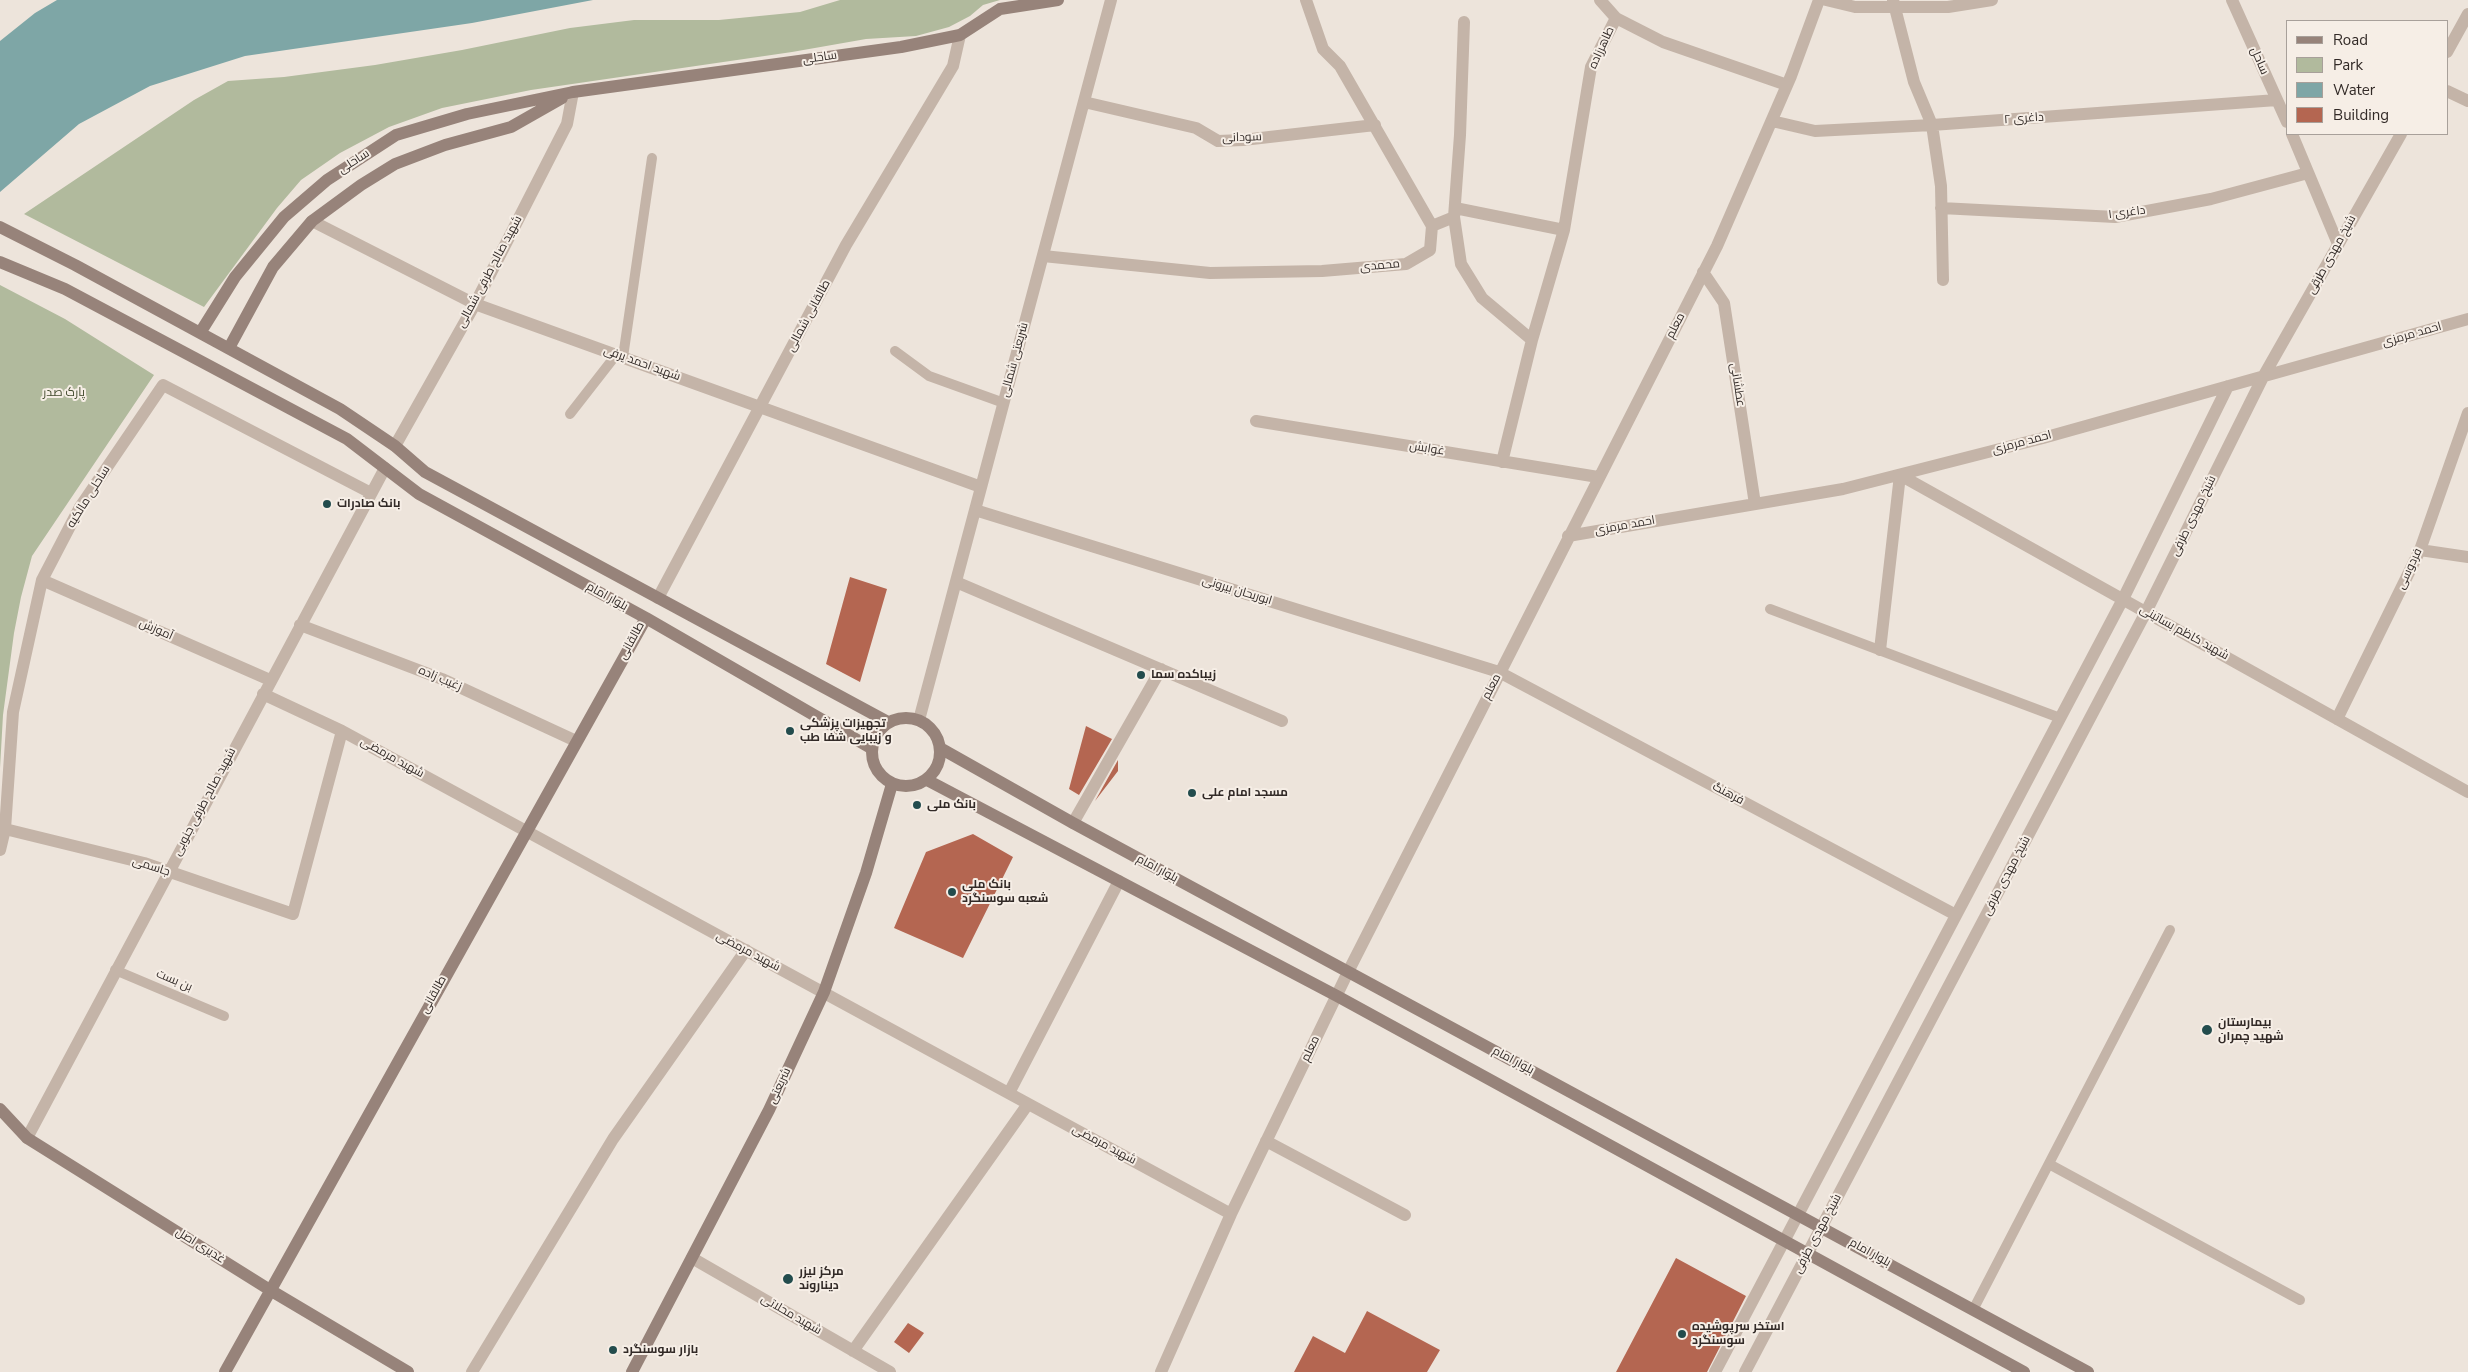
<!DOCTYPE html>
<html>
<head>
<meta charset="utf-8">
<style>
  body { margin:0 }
  #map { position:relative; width:2468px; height:1372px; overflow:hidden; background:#ede4db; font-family:"Nunito Sans",sans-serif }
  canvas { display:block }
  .legend { position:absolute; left:2286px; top:20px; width:162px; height:115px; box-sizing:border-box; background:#f6eee6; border:1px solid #a8a09a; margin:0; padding:6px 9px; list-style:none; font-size:15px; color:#322a27 }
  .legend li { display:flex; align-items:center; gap:10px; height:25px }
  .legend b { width:25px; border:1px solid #a8a09a }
</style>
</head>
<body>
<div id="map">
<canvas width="2468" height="1372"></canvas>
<ul class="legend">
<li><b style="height:6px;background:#97837a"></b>Road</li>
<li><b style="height:14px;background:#b1ba9d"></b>Park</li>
<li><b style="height:14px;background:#7ea6a6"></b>Water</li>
<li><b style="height:14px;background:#b46651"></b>Building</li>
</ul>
</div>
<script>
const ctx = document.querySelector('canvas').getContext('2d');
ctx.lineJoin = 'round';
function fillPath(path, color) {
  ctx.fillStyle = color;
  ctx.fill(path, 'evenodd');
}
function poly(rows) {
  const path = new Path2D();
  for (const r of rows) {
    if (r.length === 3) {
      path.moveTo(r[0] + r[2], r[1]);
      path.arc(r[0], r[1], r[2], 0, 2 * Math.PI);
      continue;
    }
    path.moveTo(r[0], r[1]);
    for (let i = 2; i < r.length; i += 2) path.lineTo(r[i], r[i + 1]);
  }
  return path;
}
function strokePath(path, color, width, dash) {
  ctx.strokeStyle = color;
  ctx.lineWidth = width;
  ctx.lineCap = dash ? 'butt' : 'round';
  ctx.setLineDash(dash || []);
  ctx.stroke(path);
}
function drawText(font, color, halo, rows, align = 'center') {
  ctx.font = font + ' "Nunito Sans",Cairo,sans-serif';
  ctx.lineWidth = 4;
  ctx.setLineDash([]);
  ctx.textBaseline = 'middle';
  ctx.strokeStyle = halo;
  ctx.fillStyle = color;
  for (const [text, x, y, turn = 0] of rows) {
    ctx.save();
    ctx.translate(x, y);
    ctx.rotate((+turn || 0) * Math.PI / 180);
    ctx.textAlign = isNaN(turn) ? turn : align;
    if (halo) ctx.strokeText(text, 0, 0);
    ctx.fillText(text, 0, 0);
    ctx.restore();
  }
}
fillPath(poly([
  [840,0,1000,0,983,5,970,16,949,27,916,36,866,39,792,52,531,90,442,108,389,127,340,153,301,180,277,208,204,307,24,214,194,100,228,81,284,77,375,65,462,50,570,28,634,20,719,20,800,12],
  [0,285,65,319,154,375,32,556,21,597,14,633,3,715,0,768]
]), '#b1ba9d');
fillPath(poly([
  [57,0,593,0,472,23,245,56,150,86,79,124,0,192,0,41,35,13]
]), '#7ea6a6');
fillPath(poly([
  [850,577,887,589,860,682,826,664],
  [1086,726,1112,739,1079,795,1069,789],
  [1118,760,1118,771,1095,801],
  [973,834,1013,857,963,958,894,928,926,852],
  [1676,1258,1746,1296,1707,1372,1616,1372],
  [1367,1311,1440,1350,1427,1372,1294,1372,1313,1336,1345,1353],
  [908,1323,924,1333,909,1353,894,1342]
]), '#b46651');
strokePath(poly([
  [895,351,929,376,1004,403],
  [623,357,652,158],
  [570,414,616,355],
  [1770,609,2060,718],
  [115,970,224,1016],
  [2049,1164,2300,1300],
  [1973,1310,2170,930]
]), '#c4b4a8', 10);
strokePath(poly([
  [1600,0,1616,18],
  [1826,0,1855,7,1948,7,1992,0],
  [1893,0,1914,82,1932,125,1941,186,1943,280],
  [2232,0,2287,122],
  [2447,52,2468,14],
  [2447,91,2468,101],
  [1084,102,1196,128,1218,141,1243,140,1375,125],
  [1772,121,1815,131,1932,125,2277,100],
  [2292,134,2338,244],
  [1455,208,1564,230],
  [1941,208,2115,217,2211,199,2308,173],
  [1454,217,1461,264,1482,298,1532,340,1502,462],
  [312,221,475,304,981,487],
  [1432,226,1454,217,1460,135,1464,22],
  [1043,256,1210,273,1322,271,1406,264,1430,250,1432,226,1340,66,1323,49,1306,0],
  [1703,272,1724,303,1755,504],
  [1532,340,1564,230,1591,67,1616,18,1663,42,1787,85],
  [1256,421,1598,477],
  [395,446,475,304,567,124,573,92],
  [975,510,1499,672,1956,915],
  [1568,536,1843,489,2043,438,2468,319],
  [2420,550,2468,557],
  [42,580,270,680],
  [956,582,1282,721],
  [658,598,846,245,953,66,960,35],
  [300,625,442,679,576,741],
  [1880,650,1900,475,2468,792],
  [263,694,342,731,1231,1214],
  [2337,719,2420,550,2468,413],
  [919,720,1111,0],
  [1073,823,1161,669],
  [5,829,144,863,293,914,342,731],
  [0,850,5,829,13,712,42,580,80,507,163,385,371,493],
  [1009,1093,1119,881],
  [27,1138,385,468],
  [1266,1141,1405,1215],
  [692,1258,890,1372],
  [853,1351,1028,1104],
  [472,1372,613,1139,746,950],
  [1161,1372,1231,1214,1348,972,1717,246,1791,76,1819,0],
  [1715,1372,2123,599,2228,386],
  [1745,1372,2146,612,2263,377,2401,134]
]), '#c4b4a8', 12);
strokePath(poly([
  [0,227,75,265,340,409,395,446,425,472,888,722],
  [0,262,65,289,347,439,419,494,646,618,871,748],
  [200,333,235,277,284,217,327,180,396,135,467,114,573,92,901,47,960,35,1000,9,1058,0],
  [229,348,273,267,312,221,361,185,395,164,445,145,511,127,562,98],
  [906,752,34],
  [940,748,1073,823,2088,1372],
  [927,780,1337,996,2024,1372],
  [0,1109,27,1138,270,1290,408,1372],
  [225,1372,646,618],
  [632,1372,769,1110,824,992,866,873,892,784]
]), '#97837a', 12);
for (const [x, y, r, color] of [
  [327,504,5,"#234c4d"],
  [1141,675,5,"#234c4d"],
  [790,731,5,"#234c4d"],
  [1192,793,5,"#234c4d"],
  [917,805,5,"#234c4d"],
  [952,892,5,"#234c4d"],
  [2207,1030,6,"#234c4d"],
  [788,1279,6,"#234c4d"],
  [1682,1334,5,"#234c4d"],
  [613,1350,5,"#234c4d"]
]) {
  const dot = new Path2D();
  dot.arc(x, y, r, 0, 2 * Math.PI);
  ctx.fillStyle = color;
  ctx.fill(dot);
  strokePath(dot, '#f6eee6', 2);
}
drawText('12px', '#322a27', '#f6eee6', [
  ["طاهرزاده",1602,48,-65],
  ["ساحلی",820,58,-8],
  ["ساحل",2259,61,66],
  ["داغری ۲",2024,119,-4],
  ["سودانی",1242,138,-2],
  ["ساحلی",354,162,-33],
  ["داغری ۱",2127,213,-7],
  ["شیخ مهدی طرقی",2332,255,-61],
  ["محمدی",1380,266,-5],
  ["شهید صالح طرفی شمالی",490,272,-62],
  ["طالقانی شمالی",809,316,-62],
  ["معلم",1676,326,-63],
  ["احمد مرمزی",2412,335,-16],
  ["شریعتی شمالی",1015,360,-75],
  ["شهید احمد یرفی",642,364,20],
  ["عطشانی",1737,385,81],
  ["احمد مرمزی",2022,443,-15],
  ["غوابش",1427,449,9],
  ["ساحلی مالکیه",89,497,-58],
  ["شیخ مهدی طرفی",2194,516,-64],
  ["احمد مرمزی",1625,526,-10],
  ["فردوسی",2410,569,-65],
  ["ابوریحان بیرونی",1237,591,17],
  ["بلوار امام",607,597,29],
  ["آموزش",156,630,24],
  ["شهید کاظم بساتینی",2184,633,29],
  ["طالقانی",632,641,-61],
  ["زغیب زاده",440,679,23],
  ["معلم",1492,687,-63],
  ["شهید مرمضی",392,758,29],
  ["فرهنگ",1728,794,28],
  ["شهید صالح طرفی جنوبی",205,802,-62],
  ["جاسمی",151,867,18],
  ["بلوار امام",1157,869,28],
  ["شیخ مهدی طرفی",2007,876,-62],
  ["شهید مرمضی",748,952,28],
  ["بن بست",174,981,23],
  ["طالقانی",434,995,-61],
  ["معلم",1311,1049,-64],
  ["بلوار امام",1513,1061,28],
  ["شریعتی",780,1086,-65],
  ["شهید مرمضی",1104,1145,28],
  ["شیخ مهدی طرفی",1818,1234,-62],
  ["غدیری اصل",200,1246,32],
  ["بلوار امام",1870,1253,29],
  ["شهید محلاتی",791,1315,30]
]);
drawText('12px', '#434c2f', '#f6eee6', [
  ["پارک صدر",64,393]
]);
drawText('bold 12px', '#322a27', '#f6eee6', [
  ["بانک صادرات",337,504],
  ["زیباکده سما",1151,675],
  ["تجهیزات پزشکی",800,724],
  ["و زیبایی شفا طب",800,738],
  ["مسجد امام علی",1202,793],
  ["بانک ملی",927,805],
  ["بانک ملی",962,885],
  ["شعبه سوسنگرد",962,899],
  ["بیمارستان",2218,1023],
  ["شهید چمران",2218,1037],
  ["مرکز لیزر",799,1272],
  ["دیناروند",799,1286],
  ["استخر سرپوشیده",1692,1327],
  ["سوسنگرد",1692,1341],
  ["بازار سوسنگرد",623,1350]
], 'left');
</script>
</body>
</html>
